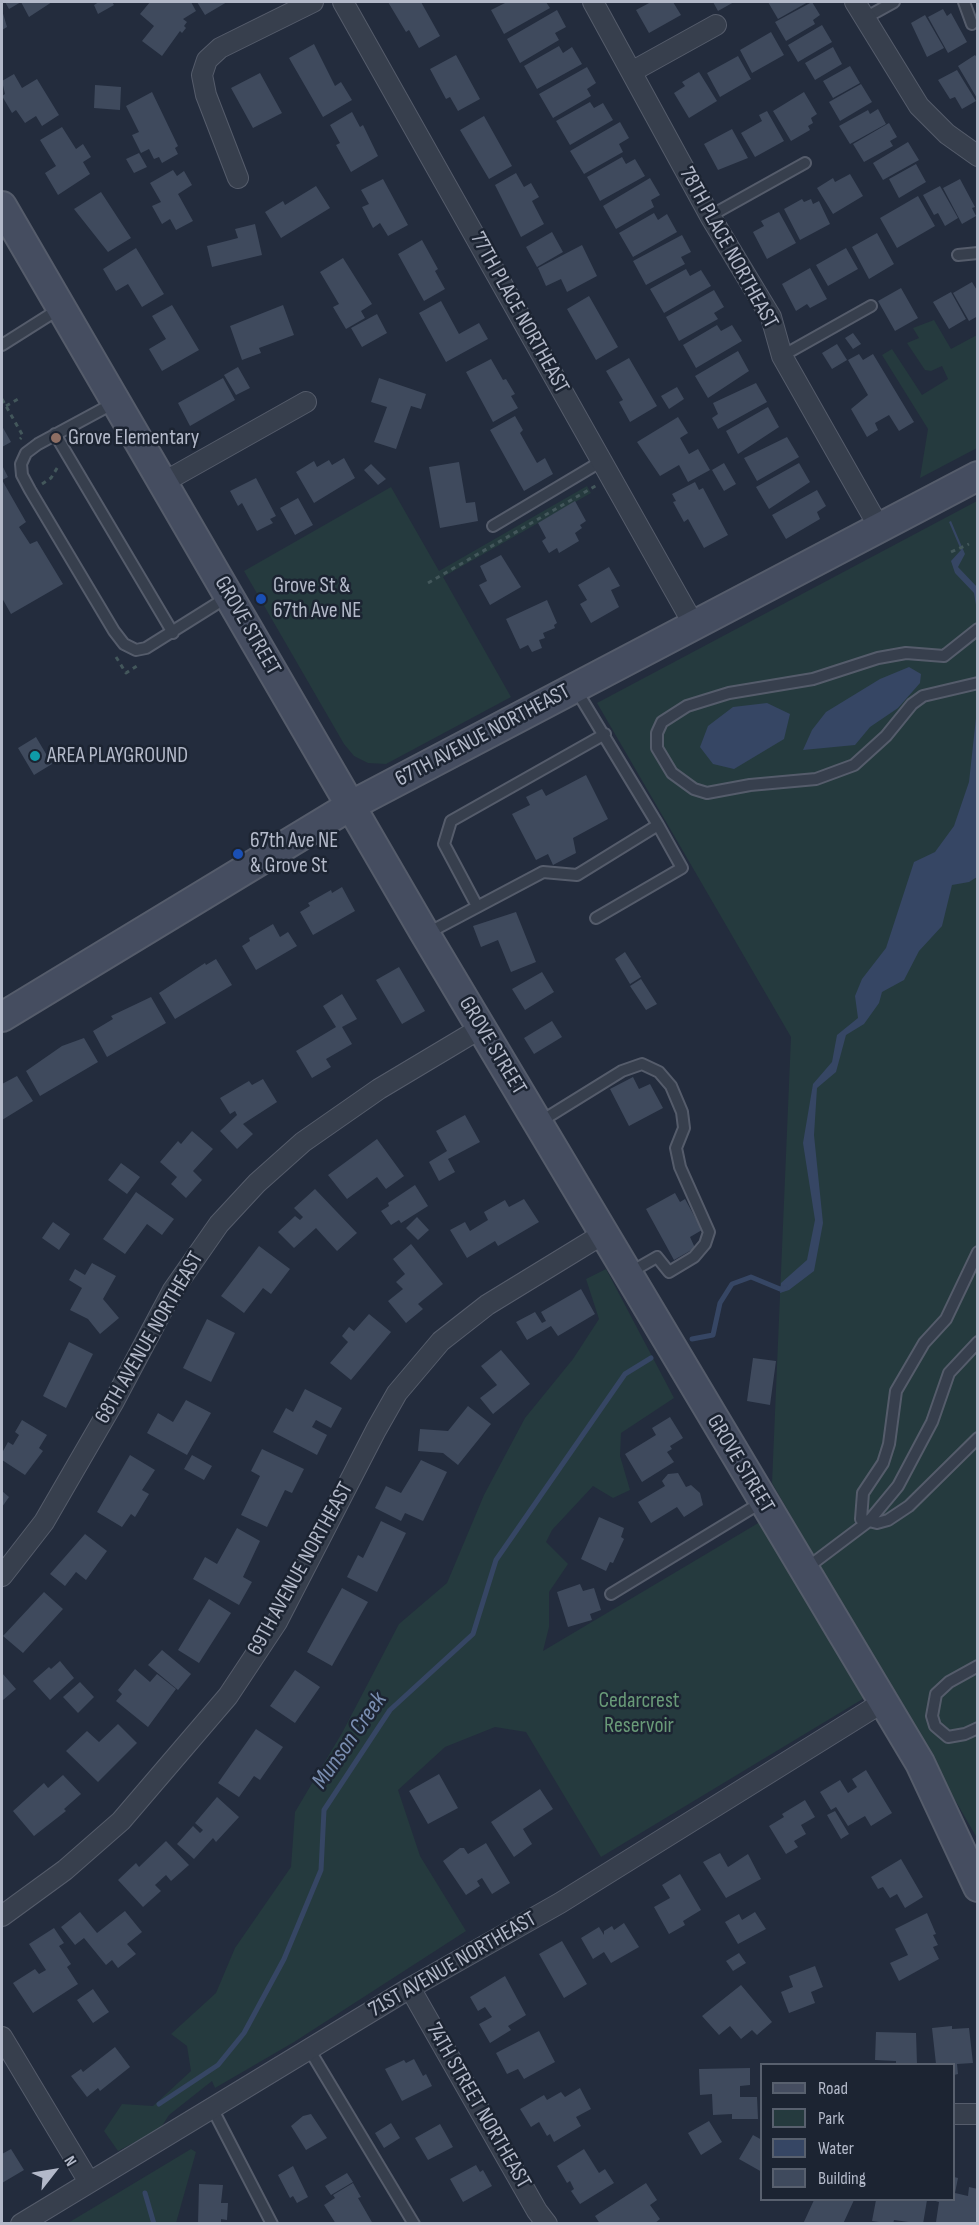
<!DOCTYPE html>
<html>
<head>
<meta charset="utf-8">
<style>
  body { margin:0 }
  #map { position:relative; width:979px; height:2225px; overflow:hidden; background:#232c3d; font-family:"Sofia Sans Condensed",sans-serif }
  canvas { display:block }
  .frame { position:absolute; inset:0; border:3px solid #b3b9c9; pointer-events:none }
  .legend { position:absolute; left:760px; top:2063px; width:195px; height:138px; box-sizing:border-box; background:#1c2432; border:2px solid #58606e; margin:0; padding:8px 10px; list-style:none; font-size:18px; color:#b3b9c9 }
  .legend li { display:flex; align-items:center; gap:12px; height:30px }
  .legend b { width:30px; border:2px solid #58606e }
  .north { position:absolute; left:24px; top:2141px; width:60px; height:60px; -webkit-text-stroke:4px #1c2432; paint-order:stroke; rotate:59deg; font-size:16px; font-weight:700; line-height:24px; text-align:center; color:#b3b9c9 }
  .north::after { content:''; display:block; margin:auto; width:21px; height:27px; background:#b3b9c9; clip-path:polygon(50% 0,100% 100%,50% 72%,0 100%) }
</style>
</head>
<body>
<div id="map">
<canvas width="979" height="2225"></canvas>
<div class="frame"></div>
<ul class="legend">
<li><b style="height:8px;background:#454d60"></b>Road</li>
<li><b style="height:16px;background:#253a3e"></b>Park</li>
<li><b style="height:16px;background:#364664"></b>Water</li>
<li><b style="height:16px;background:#3f4a5d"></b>Building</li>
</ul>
<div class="north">N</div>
</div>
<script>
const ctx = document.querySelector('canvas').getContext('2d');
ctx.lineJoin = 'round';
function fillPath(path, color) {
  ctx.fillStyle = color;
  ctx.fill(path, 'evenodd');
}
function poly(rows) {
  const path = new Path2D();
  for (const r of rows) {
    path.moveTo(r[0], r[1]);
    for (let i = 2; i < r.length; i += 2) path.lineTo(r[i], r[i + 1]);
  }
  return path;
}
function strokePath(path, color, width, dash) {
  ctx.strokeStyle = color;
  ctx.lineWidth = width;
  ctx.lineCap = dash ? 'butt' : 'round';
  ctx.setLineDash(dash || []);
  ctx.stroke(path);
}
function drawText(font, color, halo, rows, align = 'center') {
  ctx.font = font + ' "Sofia Sans Condensed",sans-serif';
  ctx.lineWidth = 5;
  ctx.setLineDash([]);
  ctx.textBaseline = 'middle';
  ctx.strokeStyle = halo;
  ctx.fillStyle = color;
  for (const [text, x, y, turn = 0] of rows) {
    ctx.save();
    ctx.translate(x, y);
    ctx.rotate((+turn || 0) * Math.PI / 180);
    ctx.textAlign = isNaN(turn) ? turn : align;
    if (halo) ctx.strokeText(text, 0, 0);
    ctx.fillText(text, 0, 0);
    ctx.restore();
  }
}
fillPath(poly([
  [934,320,951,349,977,335,977,448,920,478,928,429,882,355,892,349,922,395,948,379,942,366,931,371,925,370,907,343,919,338,913,328],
  [587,486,591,493,443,577,511,697,386,764,368,763,354,756,344,744,244,571,391,487,439,571],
  [977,501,977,1838,772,1483,791,1037,597,703],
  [606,1269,674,1398,621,1433,620,1456,630,1490,613,1498,593,1486,552,1530,546,1542,568,1564,549,1592,549,1627,543,1651,760,1522,866,1697,601,1857,526,1732,495,1727,445,1747,398,1790,420,1856,466,1931,294,2042,215,2088,212,2081,169,2115,160,2129,118,2151,104,2131,122,2104,153,2106,191,2071,187,2046,171,2034,216,1993,235,1948,291,1867,295,1812,342,1733,399,1624,447,1583,484,1495,525,1418,573,1359,599,1319,586,1279],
  [191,2149,196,2152,176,2223,68,2223]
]), '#253a3e');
fillPath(poly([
  [951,521,965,554,958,567,977,587,977,611,974,593,955,573,951,561,961,550,949,522],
  [909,667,921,674,920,683,898,708,870,727,855,745,803,750,812,730,826,712,880,679],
  [767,703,790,714,784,739,734,769,713,764,700,747,708,726,733,707],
  [977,709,977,877,969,882,952,885,942,926,919,951,904,980,882,992,879,1003,864,1024,846,1035,836,1072,817,1088,814,1135,823,1223,814,1271,789,1290,780,1293,781,1283,807,1260,815,1220,803,1143,813,1084,832,1062,837,1035,858,1018,855,996,862,979,886,948,914,862,935,852,954,826,969,782]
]), '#364664');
strokePath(poly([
  [692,1339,713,1335,720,1303,732,1284,751,1277,780,1289,785,1288],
  [159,2104,218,2065,244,2033,284,1959,321,1870,324,1810,390,1710,473,1634,496,1560,625,1374,651,1358],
  [145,2193,154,2224]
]), '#364664', 5);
fillPath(poly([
  [5,2,52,2,29,17,21,2,9,9],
  [99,2,112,2,114,5,98,14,94,5],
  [150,2,191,2,196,11,183,19,187,22,184,26,186,28,182,33,180,31,162,56,142,41,154,26,140,14],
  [197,2,227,2,205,15],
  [388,2,421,2,440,36,419,48,409,30,406,32],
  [507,2,546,2,550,8,504,34,491,10],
  [651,2,673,2,681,15,649,33,636,10],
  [713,2,734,2,718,11],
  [768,2,808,2,778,19],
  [812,2,820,15,813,20,815,24,786,41,775,22],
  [943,9,947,16,951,13,967,42,948,53,928,17],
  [2,10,7,27,2,30],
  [557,10,566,27,555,33,559,40,520,63,507,39],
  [925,15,944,48,927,57,911,23],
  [822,25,832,42,798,62,788,45],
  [771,32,784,55,752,73,740,50],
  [314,44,335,86,341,82,352,100,323,117,289,58],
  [559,46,563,53,572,47,582,64,537,89,524,66],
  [833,47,842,64,815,80,805,63],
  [456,55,480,99,458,111,450,97,446,99,430,69],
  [975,55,978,59,978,100,958,66],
  [738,56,751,79,720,97,707,73],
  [850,66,860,83,833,98,823,81],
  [587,67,596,83,587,89,591,96,553,118,539,94],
  [957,70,976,101,962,109,955,97,950,99,938,80],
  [699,72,717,101,689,118,674,93,685,86,682,82],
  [260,73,282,113,253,128,231,88],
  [14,74,22,88,37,79,59,115,42,126,36,116,25,123,16,110,12,113,2,96,5,94,2,81],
  [861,84,872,102,840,121,829,102],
  [95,85,121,87,120,110,94,108],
  [152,92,178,146,175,148,178,154,162,163,159,157,154,159,149,149,141,153,132,135,139,132,126,106],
  [804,92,817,114,811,118,813,123,808,126,810,130,791,141,773,111],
  [590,102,594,108,603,103,613,120,570,145,556,121],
  [878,109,886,124,850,144,839,126,868,110,870,114],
  [767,111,784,141,755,157,741,133,762,121,759,115],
  [352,112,360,127,363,125,378,156,351,172,336,145,340,143,330,125],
  [484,116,512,166,489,179,460,130],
  [620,122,629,138,619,144,623,152,584,174,570,151],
  [889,123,897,137,890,141,893,146,864,162,853,144],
  [62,127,76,149,83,144,91,157,83,162,90,174,58,195,45,173,56,166,40,140],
  [732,129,748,158,718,170,704,144],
  [908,142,919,160,883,180,873,163],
  [139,153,147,167,134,173,126,159],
  [622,157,626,164,635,159,645,176,600,201,587,177],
  [916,164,926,182,899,198,889,179],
  [173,170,177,176,184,171,192,185,178,194,193,221,176,230,170,219,162,224,152,206,161,202,150,183],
  [516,173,524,187,531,183,539,197,532,201,544,224,521,237,495,185],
  [850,174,863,196,833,214,817,188,833,178,835,182],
  [650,178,660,195,651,200,654,207,616,229,603,206],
  [383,179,408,225,388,236,380,223,373,228,362,207,369,204,361,190],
  [960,179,975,207,972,208,976,216,962,224,943,188],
  [316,186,330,208,281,238,265,212,283,201,285,205],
  [940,186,958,218,945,226,938,213,934,215,923,195],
  [101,192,131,238,108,252,74,209],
  [918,196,935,226,897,248,880,218],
  [802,199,804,202,811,199,813,204,819,201,830,224,800,240,784,209],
  [779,212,796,243,767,259,753,232,764,226,761,221],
  [654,213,658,220,667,214,677,232,633,257,619,233],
  [255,224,262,255,212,267,207,246,238,238,235,229],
  [552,232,563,252,537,267,526,247],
  [877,233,894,264,869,279,852,247],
  [682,235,691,252,681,257,685,264,646,285,633,261],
  [422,240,438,269,435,271,445,289,424,301,398,254],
  [582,245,597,276,567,292,561,279,546,286,538,268],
  [136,248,164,294,142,307,128,284,116,291,103,269],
  [846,248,858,269,828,286,816,265],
  [343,258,372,304,361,311,365,318,346,329,333,307,339,304,320,272],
  [810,268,827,299,810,308,807,304,796,311,782,284],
  [686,269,690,276,701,270,711,286,664,313,650,289],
  [972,282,978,292,978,316,969,321,953,293],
  [901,288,918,318,895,331,878,301],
  [714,290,724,307,714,313,718,319,679,341,666,317],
  [951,292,966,319,949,329,933,302],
  [589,296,618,347,596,360,567,309],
  [441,301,459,334,479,323,488,339,446,362,419,313],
  [172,305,199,350,162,371,149,349,166,339,152,316],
  [283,305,294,335,259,348,261,353,242,360,230,326],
  [377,314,387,333,362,347,351,328],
  [717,325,721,331,732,325,742,341,696,368,683,345],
  [853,333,861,344,853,349,845,338],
  [837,344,847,360,832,369,822,353],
  [738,351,749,371,708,398,695,376],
  [859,354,863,360,873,354,914,422,899,431,889,415,875,423,878,430,867,437,851,409,868,395,848,360],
  [629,358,657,406,630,422,619,402,623,400,606,371],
  [491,359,503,380,506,379,515,394,511,396,518,408,493,422,466,372],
  [238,367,250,388,236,395,224,375],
  [223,378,235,400,190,426,178,403],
  [379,378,426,394,421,409,411,406,396,449,374,442,387,407,371,402],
  [756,383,767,402,718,429,712,418,718,414,713,403],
  [677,387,684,399,669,409,661,396],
  [768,407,779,427,738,454,726,431],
  [515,416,523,430,520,433,537,463,545,458,553,474,524,491,490,430],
  [678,417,688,433,680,438,689,454,698,449,710,470,688,482,679,465,660,476,637,442],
  [2,426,11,442,2,447],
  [787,437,799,457,757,481,744,458],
  [344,458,355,478,314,503,296,472,314,461,317,467,329,460,332,465],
  [459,462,466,503,475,502,478,521,440,528,429,467],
  [724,463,736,484,724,491,712,470],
  [799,463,810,482,769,509,756,487],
  [371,464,386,479,378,485,364,470],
  [2,465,8,477,2,480,26,522,19,527,30,544,37,541,63,584,11,614,2,598],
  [256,478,276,516,270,519,273,523,257,531,242,503,238,506,230,491],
  [695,482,699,490,703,488,728,535,704,548,688,519,684,522,673,502,676,501,672,494],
  [817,490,826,506,817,512,820,519,786,539,772,515],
  [298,498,313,525,295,535,280,508],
  [575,501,586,521,580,525,582,528,575,533,579,541,559,553,557,548,549,553,542,541,546,538,538,523],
  [501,555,521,587,490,605,479,585,487,581,480,566],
  [609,567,620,586,611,590,619,607,591,623,580,604,587,600,578,585],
  [547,600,557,623,554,625,555,628,543,633,545,638,539,640,542,648,532,652,528,645,520,649,506,619],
  [36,737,52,764,34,775,18,748],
  [586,775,608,819,573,838,576,853,553,865,548,854,536,860,512,814,530,805,526,797,542,789,546,796],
  [342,887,355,911,313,935,300,912,310,906,308,903,331,890,332,893],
  [516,912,536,962,511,972,498,940,481,947,473,926],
  [273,924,280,937,288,932,297,946,256,970,242,946,250,941,249,938],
  [625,952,641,977,630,984,615,959],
  [216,959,232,985,175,1019,159,993,205,963,206,965],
  [399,967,425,1011,402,1024,376,980],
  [542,972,554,992,525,1010,512,989],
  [641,979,657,1004,646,1010,630,986],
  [342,994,357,1019,342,1027,352,1044,326,1059,331,1067,312,1078,296,1051,336,1027,323,1006],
  [151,997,166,1023,107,1057,93,1031,113,1019,111,1016],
  [552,1021,562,1037,534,1054,524,1038],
  [84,1038,98,1062,40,1096,26,1071,62,1046],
  [17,1076,33,1101,2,1120,2,1084],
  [633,1077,639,1089,650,1084,663,1108,629,1126,610,1089],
  [263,1079,277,1102,243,1124,253,1134,237,1149,220,1131,237,1115,235,1111,230,1114,220,1098,249,1081,252,1085],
  [465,1115,480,1142,448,1159,455,1172,439,1181,429,1162,447,1151,436,1131],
  [192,1131,213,1149,193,1171,202,1180,186,1198,171,1184,177,1177,160,1162,178,1141,181,1144],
  [377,1139,404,1176,386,1189,377,1177,347,1199,328,1175],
  [121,1163,140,1177,127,1194,108,1180],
  [415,1185,428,1206,401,1223,399,1220,391,1225,381,1211,389,1206,388,1203],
  [315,1189,357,1233,337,1251,316,1228,294,1248,278,1232,295,1216,300,1220,303,1217,294,1208],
  [136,1192,174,1219,162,1235,147,1224,125,1254,103,1239],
  [675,1193,680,1202,685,1199,702,1230,690,1237,695,1248,674,1260,646,1209],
  [524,1199,539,1222,498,1246,495,1241,467,1258,450,1230,465,1222,470,1231,488,1220,484,1212,505,1200,509,1207],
  [417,1217,429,1230,418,1240,406,1228],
  [53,1222,70,1234,59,1250,42,1238],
  [411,1244,443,1284,418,1304,423,1309,406,1323,388,1301,403,1289,396,1282,405,1274,393,1259],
  [259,1246,290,1269,271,1294,263,1288,244,1313,221,1296],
  [92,1263,116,1276,103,1299,119,1318,100,1334,88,1319,70,1310,82,1288,69,1280,75,1269,85,1275],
  [581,1289,595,1314,558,1336,551,1326,527,1340,516,1322,535,1312,542,1323,546,1321,541,1312],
  [369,1314,391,1332,351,1380,330,1363,348,1342,342,1336,349,1327,354,1331],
  [207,1319,235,1333,211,1382,183,1368],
  [69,1342,93,1354,66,1408,43,1396],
  [501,1350,530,1384,493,1414,480,1398,497,1385,481,1366],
  [753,1358,776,1361,770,1405,747,1401],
  [305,1389,342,1408,331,1428,316,1420,312,1427,327,1435,317,1455,273,1432,286,1408,293,1412],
  [186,1400,211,1413,187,1455,147,1433,158,1413,173,1422],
  [468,1406,491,1424,458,1465,443,1453,418,1451,420,1429,448,1431],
  [670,1417,683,1438,670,1446,672,1449,667,1452,674,1462,642,1482,625,1454,656,1435,652,1428],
  [22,1420,47,1435,39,1448,43,1451,25,1475,2,1460,2,1453,8,1442,13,1445,19,1435,15,1432],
  [262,1449,304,1469,292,1493,285,1490,267,1527,241,1515,260,1476,251,1471],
  [130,1455,155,1470,142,1490,149,1494,135,1517,131,1514,122,1527,97,1512],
  [192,1455,212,1466,204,1480,184,1469],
  [421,1460,447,1472,423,1521,405,1513,401,1521,375,1508,386,1486,401,1493],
  [678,1473,686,1487,691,1485,700,1493,703,1505,684,1517,677,1507,651,1523,638,1502,665,1486,662,1481,668,1474],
  [2,1491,9,1497,2,1507],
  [599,1517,624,1528,621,1537,624,1539,613,1563,610,1562,606,1571,581,1559],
  [381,1521,406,1533,377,1592,347,1577,358,1555,363,1558],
  [237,1528,260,1541,243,1577,252,1582,239,1605,193,1579,205,1557,217,1564],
  [85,1534,107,1551,86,1580,76,1572,65,1586,50,1574],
  [580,1584,583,1591,594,1588,601,1610,590,1614,592,1620,568,1627,557,1592],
  [342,1588,368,1602,332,1666,307,1652],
  [44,1592,63,1609,23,1653,3,1636],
  [209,1599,231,1613,199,1663,178,1650],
  [162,1650,191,1674,178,1690,148,1665],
  [60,1661,74,1678,50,1700,33,1681,49,1667,51,1669],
  [135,1669,150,1682,157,1674,176,1689,148,1727,116,1701,122,1694,118,1690],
  [295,1670,320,1687,295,1723,270,1706],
  [2,1673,16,1689,3,1700,2,1698],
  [80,1682,94,1697,78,1713,63,1697],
  [118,1724,137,1743,98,1782,66,1751,87,1731,99,1742],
  [256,1729,283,1747,260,1780,254,1776,239,1797,218,1783],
  [866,1770,892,1813,871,1826,865,1816,848,1826,836,1807,831,1810,820,1792,840,1780,848,1793,857,1787,852,1779],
  [439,1774,458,1808,428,1824,409,1791],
  [63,1775,81,1794,64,1809,66,1811,34,1836,13,1811,44,1783,48,1788],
  [540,1789,553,1809,523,1829,532,1844,514,1857,491,1822],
  [217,1797,239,1817,216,1842,213,1838,194,1859,177,1844,193,1826,200,1833,203,1830,195,1823],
  [805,1800,815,1817,801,1825,806,1834,794,1841,798,1847,786,1854,769,1826,784,1817,782,1814],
  [835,1811,849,1834,841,1839,827,1815],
  [166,1841,189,1865,171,1881,166,1875,155,1885,161,1891,143,1907,118,1880,136,1863,139,1867],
  [486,1843,510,1883,492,1894,482,1878,477,1881,480,1886,466,1895,443,1861,460,1848,464,1848,468,1854],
  [720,1853,728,1867,748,1854,761,1879,726,1898,703,1862],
  [901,1859,923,1897,905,1908,897,1894,890,1898,883,1887,878,1889,871,1877],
  [680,1874,701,1910,683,1921,685,1925,669,1934,654,1907,670,1898,662,1885],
  [125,1911,142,1932,127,1944,136,1954,118,1968,112,1960,106,1965,84,1938,75,1945,61,1927,80,1912,97,1933],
  [755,1912,766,1929,738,1944,725,1922,739,1914,742,1920],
  [927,1913,936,1934,933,1935,938,1945,933,1947,939,1959,899,1981,890,1963,908,1955,895,1929],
  [624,1923,639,1947,611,1963,604,1952,593,1959,581,1938,599,1927,604,1935,604,1931,612,1926,614,1930],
  [54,1928,64,1943,59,1946,71,1964,67,1967,78,1984,33,2013,13,1983,35,1969,39,1974,46,1970,29,1944],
  [562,1941,587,1984,564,1998,539,1954],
  [739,1953,746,1963,733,1971,726,1961],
  [815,1966,823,1987,811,1992,815,2003,789,2013,781,1992,793,1987,789,1976],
  [505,1976,526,2015,508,2026,511,2030,490,2043,479,2024,492,2017,485,2007,478,2011,470,1997],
  [741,1985,772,2022,757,2035,752,2030,741,2039,730,2026,719,2035,702,2016],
  [93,1989,109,2012,93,2023,77,2000],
  [952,2026,952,2029,969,2028,973,2063,957,2064,958,2074,954,2075,954,2064,936,2064,932,2028],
  [539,2031,555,2062,524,2079,518,2069,507,2074,496,2053],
  [876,2032,916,2033,917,2064,896,2064,896,2061,875,2060],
  [115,2047,130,2067,100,2091,98,2088,87,2097,71,2076,81,2069,83,2072],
  [414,2059,423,2076,426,2074,432,2086,402,2101,385,2069,404,2060,406,2063],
  [750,2068,750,2085,740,2086,740,2097,757,2097,758,2119,732,2119,732,2114,713,2115,712,2094,700,2095,699,2069],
  [580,2088,591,2109,576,2117,581,2126,554,2142,550,2134,547,2136,539,2122,531,2127,520,2109,544,2095,547,2100,561,2092,565,2097],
  [311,2114,327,2138,306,2150,291,2126,303,2116],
  [709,2121,722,2142,701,2155,688,2133],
  [391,2123,400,2138,384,2148,375,2133],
  [440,2124,453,2147,428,2160,415,2138],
  [753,2135,762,2140,762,2172,739,2159],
  [11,2149,24,2170,2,2183,2,2154],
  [584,2149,599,2173,605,2169,614,2183,580,2204,571,2191,574,2189,570,2181,567,2183,557,2166],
  [476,2165,480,2172,483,2170,492,2186,463,2202,450,2179],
  [293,2166,308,2197,297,2203,293,2196,290,2198,278,2175],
  [347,2173,353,2182,331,2195,325,2186],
  [954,2177,958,2178,955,2193,968,2196,969,2187,978,2189,978,2224,936,2222,939,2202,932,2200,954,2200],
  [353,2183,361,2197,358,2198,373,2224,336,2224,324,2205,335,2198,333,2195],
  [646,2183,657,2200,650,2205,660,2219,654,2224,600,2224,595,2216],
  [199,2184,223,2185,221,2203,228,2203,227,2220,221,2219,221,2224,198,2224],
  [814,2200,854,2200,843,2224,803,2224],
  [876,2200,927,2200,923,2224,894,2220,893,2224,872,2221]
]), '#3f4a5d');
const lane = poly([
  [964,2,972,24],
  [865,18,894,2],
  [710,216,805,163],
  [958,255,978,253],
  [2,345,59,309],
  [782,356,871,306],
  [114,403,38,444,26,453,21,464,22,475,30,490,114,631,124,644,136,650,146,648,229,596],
  [55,434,173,633],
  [493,526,602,461],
  [978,629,944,656,906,653,878,658,813,679,729,693,687,706,662,722,657,733,657,748,672,773,694,789,707,793,750,785,816,779,854,765,886,736,912,704,923,696,978,683],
  [477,906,444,844,451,821,605,734],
  [596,918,682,868,658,825],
  [426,934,543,872,577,875,658,825,575,688],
  [538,1123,622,1071,642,1064,659,1072,671,1086,682,1112,684,1128,676,1148,680,1167,709,1232,705,1244,694,1257,669,1272,657,1257,629,1273],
  [978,1252,946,1319,924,1343,896,1391,889,1444,883,1463,863,1493,861,1519,877,1523,888,1520,909,1506,978,1438],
  [804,1570,869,1521,898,1486,932,1422,949,1373,978,1342],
  [611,1594,762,1502],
  [978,1666,949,1682,936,1694,932,1716,935,1726,948,1737,965,1734,978,1728],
  [309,2049,414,2224],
  [212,2108,272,2224]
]);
const street = poly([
  [343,2,694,625],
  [593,2,710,216,771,317,782,356,879,527],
  [855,2,919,106,947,134,978,156],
  [633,71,716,25],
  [238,178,206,95,202,75,207,60,220,48,313,2],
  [164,482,306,402],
  [2,1576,44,1522,113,1403,173,1290,219,1224,257,1183,303,1142,379,1089,481,1028],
  [2,1916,65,1870,121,1821,228,1696,277,1622,376,1430,397,1393,441,1341,487,1305,603,1234],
  [410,1988,537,2211,547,2224],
  [2,2037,89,2182],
  [954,2114,978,2114],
  [21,2224,410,1988,560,1903,883,1702]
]);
const secondary = poly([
  [2,206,424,932,920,1763,978,1887],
  [2,1017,350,806,978,476]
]);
strokePath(lane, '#555c6b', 14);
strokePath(street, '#555c6b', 22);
strokePath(secondary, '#555c6b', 32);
strokePath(poly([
  [2,399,23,436,20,439],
  [6,406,18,399],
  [42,484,51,478,59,465],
  [951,552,969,544],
  [428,583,597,485],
  [116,657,126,673,140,664]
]), '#43575b', 3, [4.5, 4.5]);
strokePath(lane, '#373f4d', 10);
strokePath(street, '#373f4d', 20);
strokePath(secondary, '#454d60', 28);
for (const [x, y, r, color] of [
  [56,438,6,"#8d6e63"],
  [261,599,6,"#1a4fb4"],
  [35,756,6,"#0f9aa8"],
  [238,854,6,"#1a4fb4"]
]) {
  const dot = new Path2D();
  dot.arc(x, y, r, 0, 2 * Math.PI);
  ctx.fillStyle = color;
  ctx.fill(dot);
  strokePath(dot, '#1c2432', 2);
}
drawText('22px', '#b3b9c9', '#1c2432', [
  ["78TH PLACE NORTHEAST",728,248,61],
  ["77TH PLACE NORTHEAST",519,313,61],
  ["GROVE STREET",247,626,60],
  ["67TH AVENUE NORTHEAST",483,736,-28],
  ["GROVE STREET",492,1046,59],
  ["68TH AVENUE NORTHEAST",150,1338,-60],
  ["GROVE STREET",740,1464,59],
  ["69TH AVENUE NORTHEAST",301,1569,-61],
  ["71ST AVENUE NORTHEAST",453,1965,-30],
  ["74TH STREET NORTHEAST",478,2106,60]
]);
drawText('22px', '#b3b9c9', '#1c2432', [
  ["Grove Elementary",68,438],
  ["Grove St &",273,586],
  ["67th Ave NE",273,611],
  ["AREA PLAYGROUND",47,756],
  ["67th Ave NE",250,841],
  ["& Grove St",250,866]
], 'left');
drawText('22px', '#699a78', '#1c2432', [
  ["Cedarcrest",639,1701],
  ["Reservoir",639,1726]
]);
drawText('italic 24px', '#7a8eb1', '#1c2432', [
  ["Munson Creek",350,1741,-55]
]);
</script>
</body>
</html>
